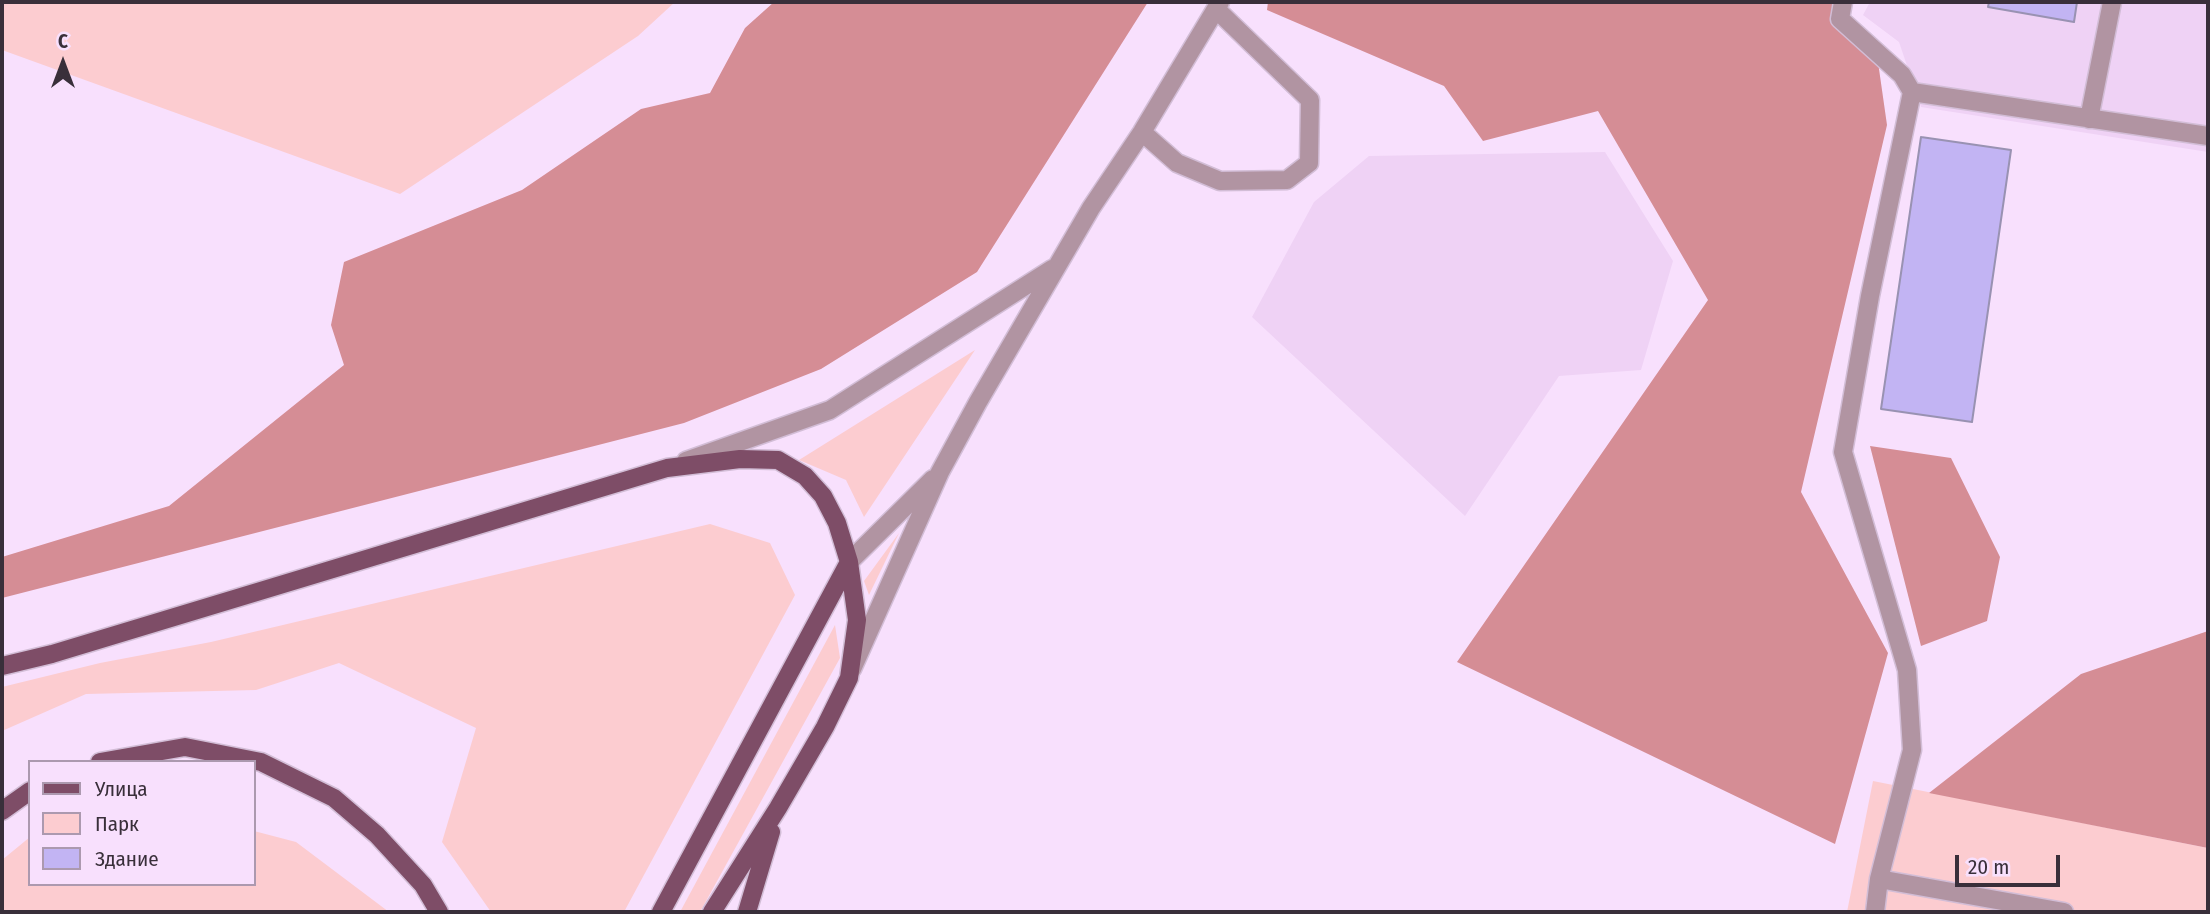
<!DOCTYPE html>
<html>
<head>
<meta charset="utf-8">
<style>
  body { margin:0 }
  #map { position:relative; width:2210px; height:914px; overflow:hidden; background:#f8e0fd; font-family:"Fira Sans Condensed",sans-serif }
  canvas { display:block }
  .frame { position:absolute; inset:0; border:4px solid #392f3a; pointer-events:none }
  .legend { position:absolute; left:28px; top:760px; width:228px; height:126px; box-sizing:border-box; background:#f8e0fd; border:2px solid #ac99af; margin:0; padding:9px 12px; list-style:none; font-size:21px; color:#392f3a }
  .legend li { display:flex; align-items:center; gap:14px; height:35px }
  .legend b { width:35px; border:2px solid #ac99af }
  .north { position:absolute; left:28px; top:28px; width:70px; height:70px; -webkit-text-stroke:5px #f8e0fd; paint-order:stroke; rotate:0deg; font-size:19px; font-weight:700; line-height:28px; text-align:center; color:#392f3a }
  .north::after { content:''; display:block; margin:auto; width:24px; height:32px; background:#392f3a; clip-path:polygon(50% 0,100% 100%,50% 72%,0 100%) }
  .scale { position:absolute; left:1955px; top:855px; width:105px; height:32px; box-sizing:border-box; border:4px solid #392f3a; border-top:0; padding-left:9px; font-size:21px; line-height:24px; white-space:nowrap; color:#392f3a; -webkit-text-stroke:5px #f8e0fd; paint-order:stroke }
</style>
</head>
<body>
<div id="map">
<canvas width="2210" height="914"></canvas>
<div class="frame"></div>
<ul class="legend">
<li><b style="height:9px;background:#7e4d67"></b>Улица</li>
<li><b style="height:19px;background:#fcccd0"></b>Парк</li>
<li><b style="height:19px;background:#c2b4f3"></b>Здание</li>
</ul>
<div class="north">С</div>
<div class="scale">20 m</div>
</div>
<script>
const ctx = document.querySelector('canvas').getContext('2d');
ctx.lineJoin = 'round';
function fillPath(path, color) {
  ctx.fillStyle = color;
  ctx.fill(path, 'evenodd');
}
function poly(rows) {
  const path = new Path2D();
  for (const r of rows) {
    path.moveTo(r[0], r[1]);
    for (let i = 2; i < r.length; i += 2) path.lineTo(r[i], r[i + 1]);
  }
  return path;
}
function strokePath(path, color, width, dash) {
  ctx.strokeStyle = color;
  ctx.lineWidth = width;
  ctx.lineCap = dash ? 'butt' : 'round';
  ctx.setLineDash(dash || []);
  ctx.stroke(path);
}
fillPath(poly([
  [1870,2,2208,2,2208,152,1921,107,1899,42,1863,15],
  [1605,152,1673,261,1641,370,1559,376,1465,516,1252,317,1314,202,1369,156]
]), '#efd2f5');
fillPath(poly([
  [2,2,675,2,638,36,400,194,2,50],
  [975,350,864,517,846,480,799,460],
  [710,524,770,543,795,595,624,912,491,912,442,842,476,728,339,663,256,690,86,694,2,731,2,687,100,663,211,642],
  [899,533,869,595,864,581],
  [835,625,840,658,700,912,680,912],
  [1873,781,2208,848,2208,912,1847,912],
  [254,831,296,842,389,912,2,912,2,860,30,837,30,884,254,884]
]), '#fcccd0');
fillPath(poly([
  [774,2,1148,2,977,272,821,369,684,423,2,598,2,557,169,506,344,365,331,325,344,262,522,190,641,109,710,93,745,28],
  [1268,2,1837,2,1878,62,1887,125,1801,492,1888,653,1835,844,1457,662,1708,300,1598,111,1483,141,1444,86,1267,10],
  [1870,446,1951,458,2000,557,1987,621,1921,646],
  [2208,631,2208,848,1929,793,2081,674]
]), '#d58d95');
const building = poly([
  [1989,2,2077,2,2074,22,1988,7,1989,2],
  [1921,137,2011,150,1972,422,1881,409,1921,137]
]);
fillPath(building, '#c2b4f3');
strokePath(building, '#9992b2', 2);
const minor = poly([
  [1843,2,1840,19,1902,75,1912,92,1870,296,1843,452,1907,670,1912,750,1879,879,1875,912],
  [1912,92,2208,136],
  [2089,119,2112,2],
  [1142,132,1177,163,1220,181,1287,180,1309,163,1310,100,1216,9],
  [686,461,830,410,1052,269],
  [849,562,933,479],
  [852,669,940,472,978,402,1091,208,1142,132,1220,2],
  [1879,879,2064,912]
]);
const major = poly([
  [2,666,52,654,667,468,740,459,778,460,805,476,823,496,837,523,849,562,857,620,849,678,825,727,778,808,712,912],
  [100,762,185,747,261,762,334,798,377,835,423,885,439,912],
  [2,811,30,791],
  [661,912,849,562],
  [747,912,771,832]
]);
strokePath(minor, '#d2bdd6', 21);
strokePath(major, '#d2bdd6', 21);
strokePath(minor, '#b194a2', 18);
strokePath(major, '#7e4d67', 18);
</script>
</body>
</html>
